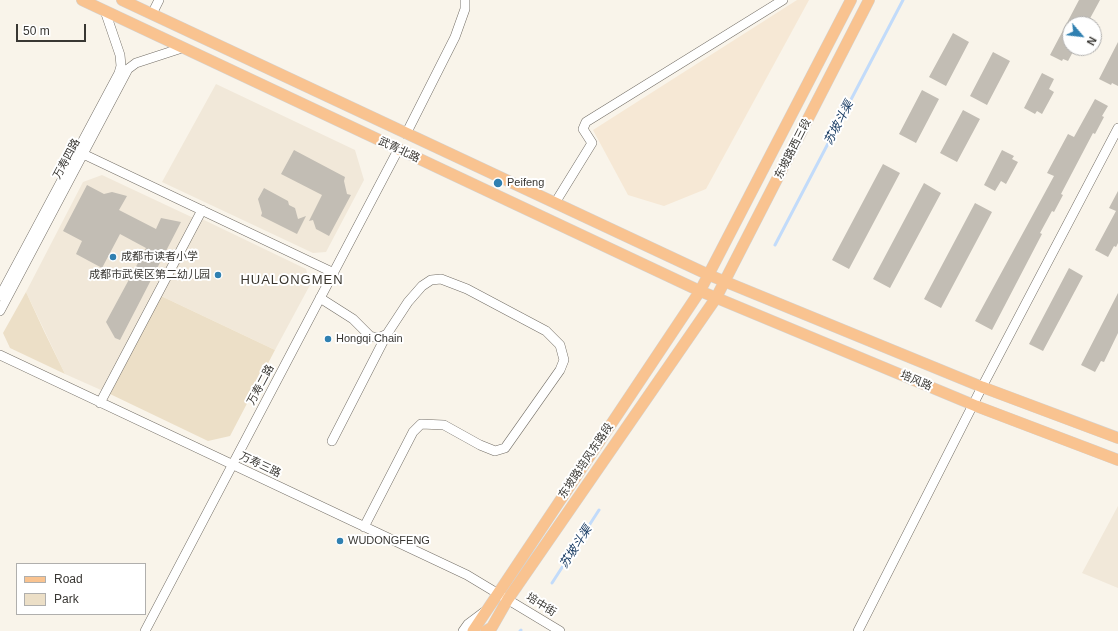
<!DOCTYPE html>
<html>
<head>
<meta charset="utf-8">
<style>
  body { margin:0 }
  #map { position:relative; width:1118px; height:631px; overflow:hidden; background:#f9f4ea; font-family:Arial,sans-serif }
  canvas { display:block }
  .legend { position:absolute; left:16px; top:563px; width:130px; height:52px; box-sizing:border-box; background:#fff; border:1px solid #b0afad; margin:0; padding:5px 7px; list-style:none; font-size:12px; color:#393733 }
  .legend li { display:flex; align-items:center; gap:8px; height:20px }
  .legend b { width:20px; border:1px solid #b0afad }
  .north { position:absolute; left:1062px; top:16px; width:40px; height:40px; box-sizing:border-box; background:#fff; border:1px solid #b0afad; border-radius:50%; rotate:118deg; font-size:11px; font-weight:700; line-height:16px; text-align:center; color:#393733 }
  .north::after { content:''; display:block; margin:auto; width:14px; height:18px; background:#3080b1; clip-path:polygon(50% 0,100% 100%,50% 72%,0 100%) }
  .scale { position:absolute; left:16px; top:24px; width:70px; height:18px; box-sizing:border-box; border:2px solid #393733; border-top:0; padding-left:5px; font-size:12px; line-height:14px; white-space:nowrap; color:#393733; -webkit-text-stroke:3px #fff; paint-order:stroke }
</style>
</head>
<body>
<div id="map">
<canvas width="1118" height="631"></canvas>
<ul class="legend">
<li><b style="height:5px;background:#f9c390"></b>Road</li>
<li><b style="height:11px;background:#ecdfc7"></b>Park</li>
</ul>
<div class="north">N</div>
<div class="scale">50 m</div>
</div>
<script>
const ctx = document.querySelector('canvas').getContext('2d');
ctx.lineJoin = 'round';
function fillPath(path, color) {
  ctx.fillStyle = color;
  ctx.fill(path, 'evenodd');
}
function poly(rows) {
  const path = new Path2D();
  for (const r of rows) {
    path.moveTo(r[0], r[1]);
    for (let i = 2; i < r.length; i += 2) path.lineTo(r[i], r[i + 1]);
  }
  return path;
}
function strokePath(path, color, width, dash) {
  ctx.strokeStyle = color;
  ctx.lineWidth = width;
  ctx.lineCap = dash ? 'butt' : 'round';
  ctx.setLineDash(dash || []);
  ctx.stroke(path);
}
function drawText(font, color, halo, rows, align = 'center') {
  ctx.font = font + ' Arial,"Noto Sans SC",sans-serif';
  ctx.lineWidth = 4;
  ctx.setLineDash([]);
  ctx.textBaseline = 'middle';
  ctx.strokeStyle = halo;
  ctx.fillStyle = color;
  for (const [text, x, y, turn = 0] of rows) {
    ctx.save();
    ctx.translate(x, y);
    ctx.rotate((+turn || 0) * Math.PI / 180);
    ctx.textAlign = isNaN(turn) ? turn : align;
    if (halo) ctx.strokeText(text, 0, 0);
    ctx.fillText(text, 0, 0);
    ctx.restore();
  }
}
fillPath(poly([
  [216,84,355,150,364,180,326,252,313,253,162,182],
  [102,175,200,221,202,219,306,269,310,285,275,350,161,296,110,394,65,374,26,292,83,182],
  [1118,506,1118,588,1082,573]
]), '#f1e8d9');
fillPath(poly([
  [797,0,809,0,706,189,664,206,628,195,593,130]
]), '#f6e8d5');
fillPath(poly([
  [26,292,44,331,65,374,10,348,3,333],
  [161,296,275,350,230,436,208,441,110,394]
]), '#ecdfc7');
strokePath(poly([
  [775,245,903,0],
  [552,583,599,510],
  [520,631,521,630]
]), '#c2dbfa', 3);
fillPath(poly([
  [1079,0,1100,0,1087,24,1070,24,1070,48,1075,48,1068,61,1063,59,1062,61,1050,55],
  [953,33,969,42,946,86,929,77],
  [1118,42,1118,86,1112,83,1111,85,1099,79],
  [993,52,1010,61,987,105,970,96],
  [1042,73,1054,79,1049,89,1054,92,1042,114,1037,111,1035,114,1024,108],
  [922,90,939,99,916,143,899,134],
  [1095,99,1108,106,1102,116,1104,117,1095,134,1093,133,1061,194,1063,195,1054,212,1052,211,1040,233,1042,234,992,330,975,321,1054,176,1047,173,1068,134,1074,137],
  [963,110,980,119,957,162,940,153],
  [294,150,345,177,344,181,347,194,351,195,329,236,316,229,313,220,309,221,322,195,281,174],
  [1002,150,1014,156,1012,159,1018,162,1006,184,1001,181,995,191,984,185],
  [883,164,900,173,849,269,832,260],
  [924,183,941,193,890,288,873,279],
  [87,185,104,194,112,192,127,196,119,210,156,229,161,218,181,222,120,340,115,338,106,322,146,248,120,234,102,268,76,254,82,241,63,231],
  [264,188,288,201,289,205,295,208,298,219,306,216,297,234,261,216,262,213,258,199],
  [1118,191,1118,243,1116,247,1114,246,1108,257,1095,250,1116,211,1109,208],
  [975,203,992,212,941,308,924,299],
  [1069,268,1083,276,1043,351,1029,344],
  [1118,293,1118,333,1104,362,1101,361,1095,372,1081,365]
]), '#c2bdb4');
const minor = poly([
  [152,14,159,0],
  [406,134,455,37,465,9,465,0],
  [79,152,334,273],
  [555,203,592,143,583,129,586,122,783,0],
  [0,296,119,73,121,66,120,55,105,11],
  [320,298,353,319,370,336,378,338,387,334,408,302,422,286,431,280,441,279,467,289,546,331,560,345,564,360,560,370,505,448,495,451,480,445,444,425,421,424,413,432,364,527],
  [0,311,128,69,136,63,182,48],
  [0,355,467,575,560,631],
  [100,403,202,210],
  [332,441,387,334],
  [145,631,398,150],
  [463,631,468,624,484,612],
  [858,631,982,387,1118,128]
]);
const major = poly([
  [82,0,700,291,976,406,1118,460],
  [122,0,709,275,982,387,1118,438],
  [473,631,700,291,851,0],
  [486,631,492,627,508,599,716,298,869,0]
]);
strokePath(minor, '#736e66', 10);
strokePath(major, '#d3d3d2', 12);
strokePath(minor, '#fff', 9);
strokePath(major, '#f9c390', 11);
for (const [x, y, r, color] of [
  [498,183,5,"#3080b1"],
  [113,257,4,"#3080b1"],
  [218,275,4,"#3080b1"],
  [328,339,4,"#3080b1"],
  [340,541,4,"#3080b1"]
]) {
  const dot = new Path2D();
  dot.arc(x, y, r, 0, 2 * Math.PI);
  ctx.fillStyle = color;
  ctx.fill(dot);
  strokePath(dot, '#fff', 1.5);
}
drawText('11px', '#393733', '#fff', [
  ["东坡路西三段",793,149,-63],
  ["武青北路",399,150,25],
  ["万寿四路",67,159,-62],
  ["培风路",916,381,23],
  ["万寿二路",261,385,-62],
  ["东坡路培风东路段",586,461,-56],
  ["万寿三路",260,465,25],
  ["培中街",541,605,32]
]);
drawText('11px', '#393733', '#fff', [
  ["Peifeng",507,183],
  ["成都市读者小学",121,257],
  ["成都市武侯区第二幼儿园",210,275,"right"],
  ["Hongqi Chain",336,339],
  ["WUDONGFENG",348,541]
], 'left');
drawText('italic 12px', '#183b63', '#fff', [
  ["苏坡斗渠",839,123,-62],
  ["苏坡斗渠",576,547,-57]
]);
ctx.letterSpacing = '1px';
drawText('13px', '#3a362e', '#fff', [
  ["HUALONGMEN",292,280]
]);
ctx.letterSpacing = '0px';
</script>
</body>
</html>
